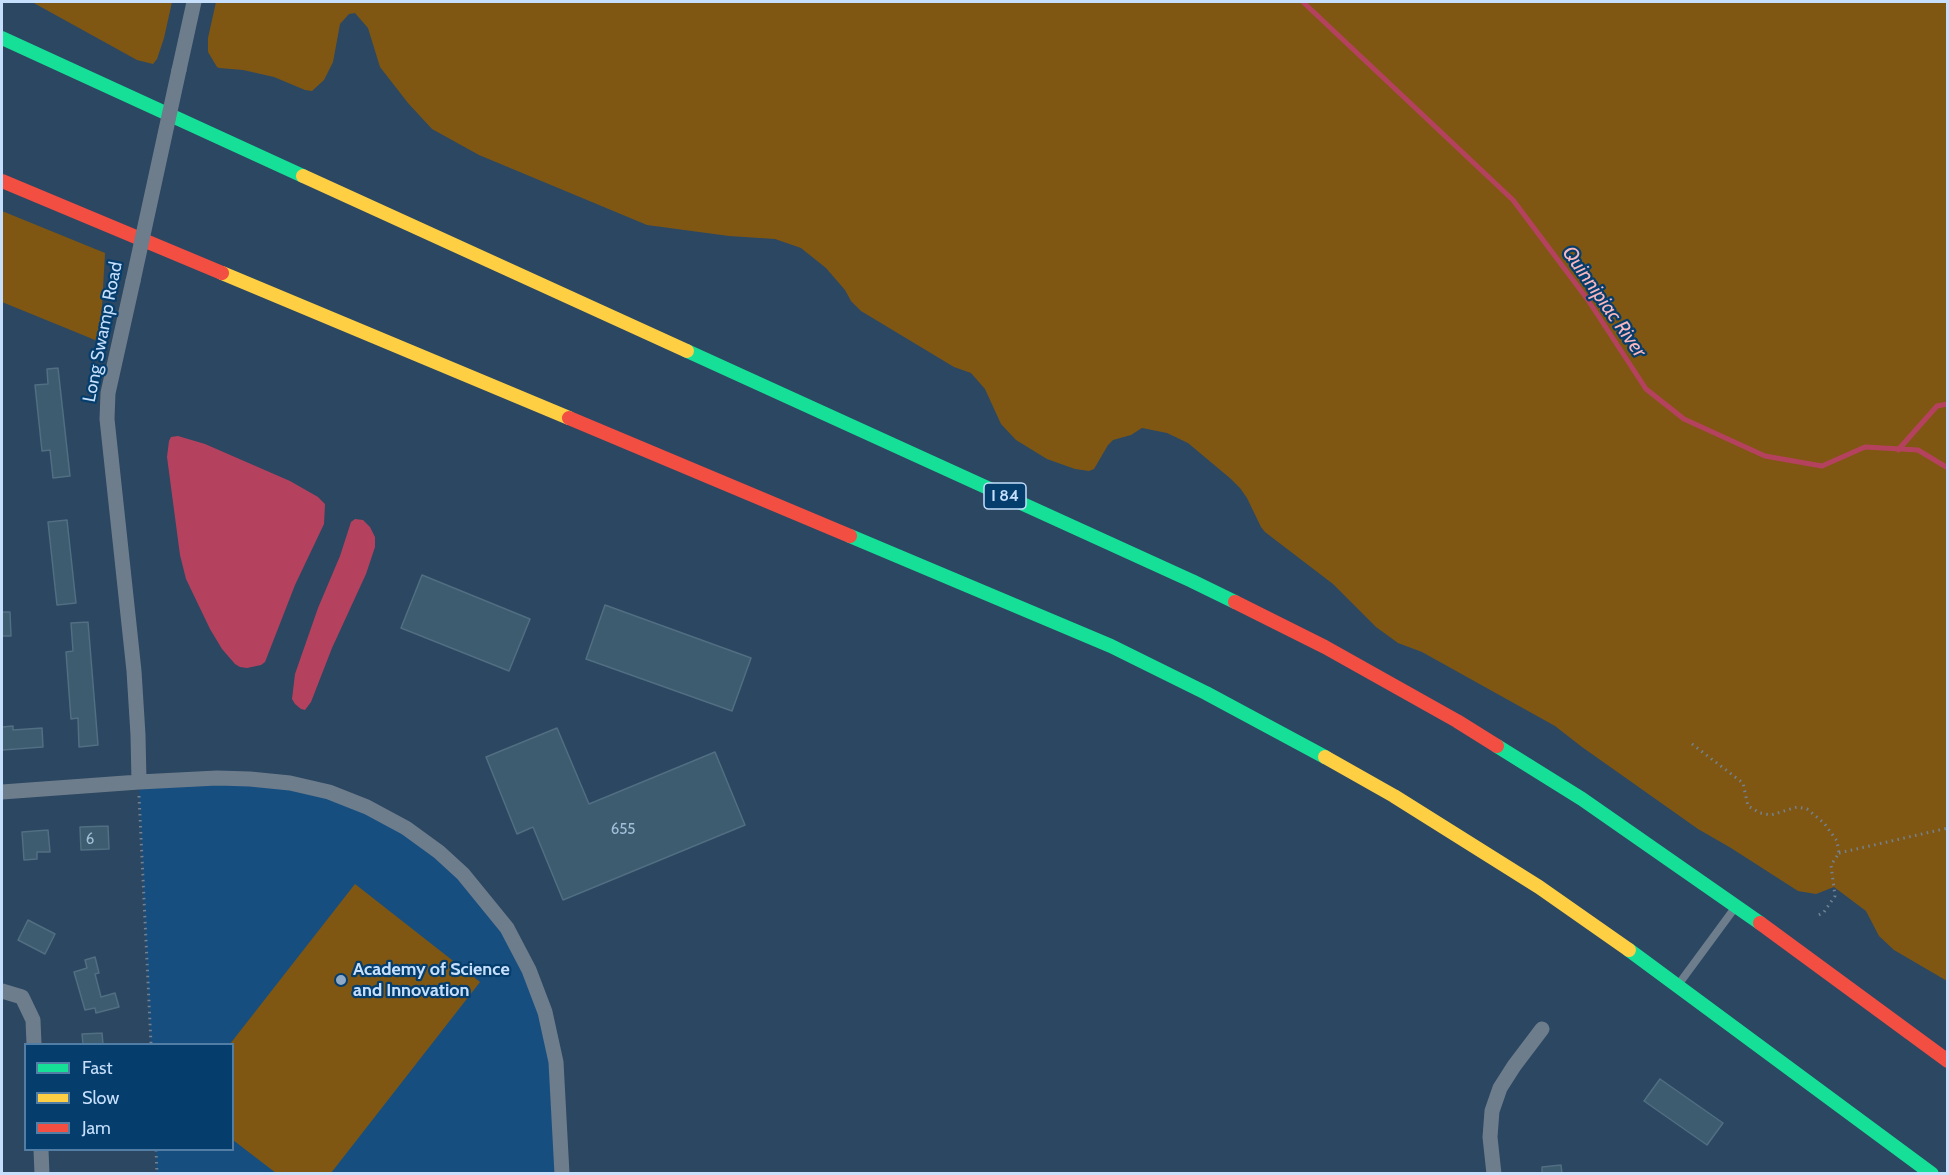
<!DOCTYPE html>
<html>
<head>
<meta charset="utf-8">
<style>
  body { margin:0 }
  #map { position:relative; width:1949px; height:1175px; overflow:hidden; background:#2b4762; font-family:Cabin,sans-serif }
  canvas { display:block }
  .frame { position:absolute; inset:0; border:3px solid #c5dffc; pointer-events:none }
  .legend { position:absolute; left:24px; top:1043px; width:210px; height:108px; box-sizing:border-box; background:#053d6c; border:2px solid #527ea6; margin:0; padding:8px 10px; list-style:none; font-size:18px; color:#c5dffc }
  .legend li { display:flex; align-items:center; gap:12px; height:30px }
  .legend b { width:30px; border:2px solid #527ea6 }
</style>
</head>
<body>
<div id="map">
<canvas width="1949" height="1175"></canvas>
<div class="frame"></div>
<ul class="legend">
<li><b style="height:8px;background:#16e098"></b>Fast</li>
<li><b style="height:8px;background:#ffcf43"></b>Slow</li>
<li><b style="height:8px;background:#f24e42"></b>Jam</li>
</ul>
</div>
<script>
const ctx = document.querySelector('canvas').getContext('2d');
ctx.lineJoin = 'round';
function fillPath(path, color) {
  ctx.fillStyle = color;
  ctx.fill(path, 'evenodd');
}
function poly(rows) {
  const path = new Path2D();
  for (const r of rows) {
    path.moveTo(r[0], r[1]);
    for (let i = 2; i < r.length; i += 2) path.lineTo(r[i], r[i + 1]);
  }
  return path;
}
function strokePath(path, color, width, dash) {
  ctx.strokeStyle = color;
  ctx.lineWidth = width;
  ctx.lineCap = dash ? 'butt' : 'round';
  ctx.setLineDash(dash || []);
  ctx.stroke(path);
}
function drawText(font, color, halo, rows, align = 'center') {
  ctx.font = font + ' Cabin,sans-serif';
  ctx.lineWidth = 4.5;
  ctx.setLineDash([]);
  ctx.textBaseline = 'middle';
  ctx.strokeStyle = halo;
  ctx.fillStyle = color;
  for (const [text, x, y, turn = 0] of rows) {
    ctx.save();
    ctx.translate(x, y);
    ctx.rotate((+turn || 0) * Math.PI / 180);
    ctx.textAlign = isNaN(turn) ? turn : align;
    if (halo) ctx.strokeText(text, 0, 0);
    ctx.fillText(text, 0, 0);
    ctx.restore();
  }
}
fillPath(poly([
  [276,781,390,819,482,895,545,1012,562,1173,157,1173,156,1150,232,1150,232,1044,151,1044,139,782]
]), '#174e80');
fillPath(poly([
  [32,2,172,2,164,38,157,59,153,64,137,60],
  [216,2,1947,2,1947,981,1894,950,1879,936,1866,911,1834,887,1816,894,1798,891,1731,848,1698,829,1582,747,1555,726,1422,652,1398,643,1376,627,1333,584,1265,532,1261,527,1247,498,1240,488,1231,479,1188,443,1167,433,1142,428,1131,435,1113,440,1108,445,1094,469,1089,471,1075,469,1047,459,1016,440,1001,424,985,389,971,373,954,367,861,311,851,301,845,290,826,268,801,248,775,239,729,236,647,225,479,155,432,129,408,103,380,67,368,28,355,13,349,14,340,24,333,62,324,80,312,91,305,90,274,77,243,70,219,68,217,67,208,52,208,38],
  [2,211,105,253,100,342,2,302],
  [355,884,480,982,331,1173,276,1173,233,1140,232,1044,230,1044]
]), '#805712');
fillPath(poly([
  [178,436,205,444,290,481,318,497,325,504,324,524,295,585,265,662,261,665,247,668,240,667,235,664,222,649,210,629,186,579,180,555,167,457,169,441,171,437],
  [355,519,363,520,370,527,375,537,375,547,366,574,332,648,311,702,305,710,301,709,295,704,292,699,295,674,318,608,340,556,351,522]
]), '#b4425e');
strokePath(poly([
  [1303,2,1513,200,1588,300,1646,389,1684,419,1765,456,1822,466,1865,447,1918,450,1948,468],
  [1898,450,1937,406,1948,404]
]), '#b4425e', 5);
const building = poly([
  [58,368,70,476,53,478,50,450,42,451,35,385,48,384,47,369,58,368],
  [67,520,76,603,57,605,48,522,67,520],
  [422,575,530,619,509,671,401,628,422,575],
  [605,605,751,658,732,711,586,659,605,605],
  [2,612,10,612,11,636,2,636,2,612],
  [88,622,98,745,79,747,78,718,71,719,66,652,73,651,71,623,88,622],
  [13,726,13,730,42,728,43,747,2,750,2,727,13,726],
  [557,728,589,804,715,752,745,825,563,900,533,827,517,834,486,757,557,728],
  [108,826,109,849,81,850,80,827,108,826],
  [48,830,50,852,37,852,37,859,24,860,22,832,48,830],
  [28,920,55,934,45,954,18,940,28,920],
  [95,957,99,973,95,974,101,997,115,993,119,1007,96,1013,95,1008,85,1010,74,972,87,968,85,960,95,957],
  [102,1033,103,1044,83,1044,82,1034,102,1033],
  [1660,1079,1723,1123,1707,1145,1644,1101,1660,1079],
  [1561,1165,1562,1174,1542,1174,1542,1167,1561,1165]
]);
fillPath(building, '#3d5c70');
strokePath(building, '#516e82', 1.5);
strokePath(poly([
  [1692,744,1743,783,1748,806,1760,813,1771,815,1797,807,1807,809,1824,823,1837,841,1839,853,1831,865,1835,896,1824,912,1815,917],
  [139,796,151,1044],
  [1839,853,1948,828],
  [156,1150,157,1174]
]), '#738292', 3, [1.5, 4.5]);
strokePath(poly([
  [1681,981,1734,909]
]), '#6e7d8c', 8);
strokePath(poly([
  [179,70,194,2],
  [133,281,108,393,107,419,134,671,138,735,139,782],
  [2,792,139,782,217,778,250,779,290,783,329,792,367,807,406,828,439,852,463,874,507,928,529,970,545,1012,556,1062,562,1174],
  [2,991,22,997,33,1020,34,1044],
  [41,1150,42,1174],
  [1494,1174,1490,1137,1492,1111,1500,1088,1514,1066,1542,1029]
]), '#6e7d8c', 15);
strokePath(poly([
  [2,38,303,176],
  [687,351,1192,581,1235,602],
  [850,536,1111,646,1206,693,1325,757],
  [1497,746,1582,799,1760,923],
  [1629,950,1932,1174]
]), '#16e098', 14);
strokePath(poly([
  [303,176,687,351],
  [222,273,569,418],
  [1325,757,1394,796,1539,887,1629,950]
]), '#ffcf43', 14);
strokePath(poly([
  [2,181,222,273],
  [569,418,850,536],
  [1235,602,1325,647,1457,721,1497,746],
  [1760,923,1948,1061]
]), '#f24e42', 14);
strokePath(poly([
  [133,281,179,70]
]), '#6e7d8c', 15);
for (const [x, y, r, color] of [
  [341,980,6,"#8faac6"]
]) {
  const dot = new Path2D();
  dot.arc(x, y, r, 0, 2 * Math.PI);
  ctx.fillStyle = color;
  ctx.fill(dot);
  strokePath(dot, '#053d6c', 2);
}
drawText('15px', '#a3bed9', null, [
  ["655",623,830],
  ["6",90,840]
]);
for (const [x, y, w] of [
  [1005,496,42]
]) {
  const box = new Path2D();
  box.roundRect(x - w / 2, y - 13, w, 26, 4.5);
  ctx.fillStyle = '#053d6c';
  ctx.fill(box);
  strokePath(box, '#c5dffc', 1.5);
}
drawText('bold 16px', '#c5dffc', null, [
  ["I 84",1005,496]
]);
drawText('18px', '#c5dffc', '#053d6c', [
  ["Long Swamp Road",103,332,-79]
]);
drawText('bold 18px', '#c5dffc', '#053d6c', [
  ["Academy of Science",353,970],
  ["and Innovation",353,991]
], 'left');
drawText('italic 20px', '#f8b6be', '#053d6c', [
  ["Quinnipiac River",1604,302,55]
]);
</script>
</body>
</html>
